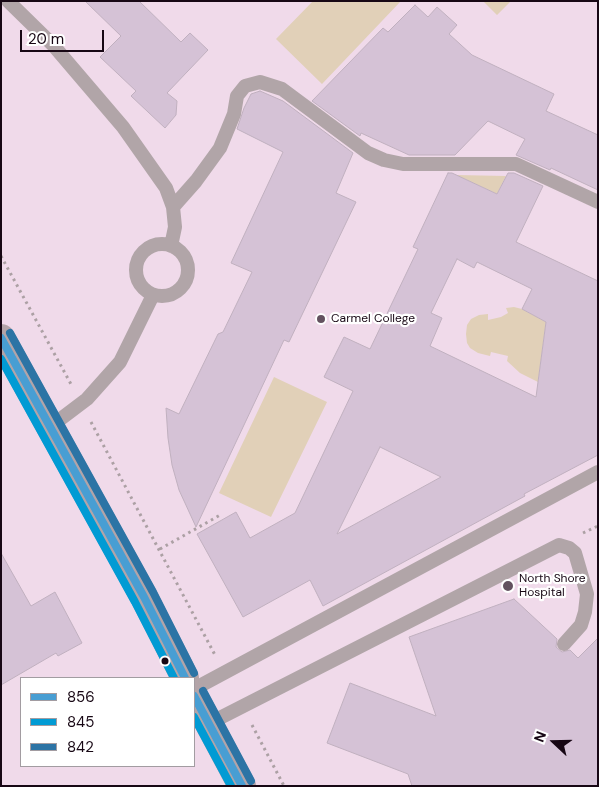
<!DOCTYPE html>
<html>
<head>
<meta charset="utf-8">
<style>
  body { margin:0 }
  #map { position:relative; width:599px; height:787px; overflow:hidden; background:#f0daea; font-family:"DM Sans",sans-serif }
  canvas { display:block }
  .frame { position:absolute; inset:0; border:2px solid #170714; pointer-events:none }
  .legend { position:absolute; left:20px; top:677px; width:175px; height:90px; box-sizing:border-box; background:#fff; border:1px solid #a29ca1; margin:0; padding:6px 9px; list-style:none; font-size:15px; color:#170714 }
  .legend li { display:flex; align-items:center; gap:10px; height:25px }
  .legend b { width:25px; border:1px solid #a29ca1 }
  .north { position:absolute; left:529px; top:717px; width:50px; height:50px; -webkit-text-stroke:4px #fff; paint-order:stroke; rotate:291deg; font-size:14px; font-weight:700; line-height:20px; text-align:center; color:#170714 }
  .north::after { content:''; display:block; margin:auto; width:18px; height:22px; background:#170714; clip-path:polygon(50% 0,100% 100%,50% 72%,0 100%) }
  .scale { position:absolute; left:20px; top:30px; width:84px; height:22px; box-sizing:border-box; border:2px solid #170714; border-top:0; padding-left:6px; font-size:15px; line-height:18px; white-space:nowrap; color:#170714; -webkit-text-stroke:4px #fff; paint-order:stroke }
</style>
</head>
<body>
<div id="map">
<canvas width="599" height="787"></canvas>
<div class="frame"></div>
<ul class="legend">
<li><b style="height:6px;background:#489ed3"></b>856</li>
<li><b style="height:6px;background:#019bd4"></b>845</li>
<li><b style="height:6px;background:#2c74a5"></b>842</li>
</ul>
<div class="north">N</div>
<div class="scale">20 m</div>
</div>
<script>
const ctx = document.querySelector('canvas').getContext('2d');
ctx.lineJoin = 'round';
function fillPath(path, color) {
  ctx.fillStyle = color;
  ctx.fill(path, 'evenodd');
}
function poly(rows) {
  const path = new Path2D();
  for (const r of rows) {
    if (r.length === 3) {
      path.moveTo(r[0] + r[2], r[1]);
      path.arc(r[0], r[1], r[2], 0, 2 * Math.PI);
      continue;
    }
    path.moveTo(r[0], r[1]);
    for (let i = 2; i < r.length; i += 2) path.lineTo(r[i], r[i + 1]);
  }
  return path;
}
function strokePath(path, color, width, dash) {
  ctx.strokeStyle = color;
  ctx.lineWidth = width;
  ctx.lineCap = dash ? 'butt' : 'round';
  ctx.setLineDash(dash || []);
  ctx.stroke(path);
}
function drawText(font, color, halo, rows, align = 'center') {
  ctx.font = font + ' "DM Sans",sans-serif';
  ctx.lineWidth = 4.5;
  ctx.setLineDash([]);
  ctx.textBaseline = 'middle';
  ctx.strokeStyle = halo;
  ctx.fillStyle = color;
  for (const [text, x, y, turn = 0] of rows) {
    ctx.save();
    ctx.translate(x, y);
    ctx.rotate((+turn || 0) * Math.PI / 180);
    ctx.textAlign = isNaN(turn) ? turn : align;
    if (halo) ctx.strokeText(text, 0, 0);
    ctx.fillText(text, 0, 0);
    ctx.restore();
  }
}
fillPath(poly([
  [313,1,401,1,322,84,276,39],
  [483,1,511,1,497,15],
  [456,175,506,176,497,194],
  [514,307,522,309,546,322,538,382,520,373,507,361,508,356,491,352,490,356,478,353,470,348,467,343,466,334,467,325,471,319,479,315,488,314,488,320,501,317,508,313,506,308],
  [274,377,327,402,271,517,219,493]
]), '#e1d0b8');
const building = poly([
  [85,1,139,1,181,42,190,33,208,50,167,93,177,101,176,115,165,128,131,96,136,91,100,57,121,36,85,1],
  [415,5,428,17,437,7,457,25,449,34,472,55,554,94,546,111,598,135,598,190,551,168,550,170,516,155,525,139,488,121,455,155,409,155,361,133,360,136,312,101,383,28,388,32,415,5],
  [260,91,283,101,353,153,336,193,356,202,289,342,284,340,196,527,179,490,172,465,168,438,166,408,179,414,218,334,223,332,252,272,231,263,283,152,237,129,244,108,251,94,260,91],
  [448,173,452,173,497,194,508,173,514,173,543,186,516,242,598,281,598,455,524,494,525,496,323,606,310,580,243,617,197,534,236,512,250,538,295,513,353,391,324,377,344,337,370,349,418,249,413,247,448,173],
  [457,259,474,268,477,262,532,289,522,309,546,322,536,397,430,346,442,318,431,313,457,259],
  [380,447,441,477,337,534,380,447],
  [1,553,31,606,55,592,82,643,58,656,56,653,1,685,1,553],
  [514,599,557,639,556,647,562,652,570,650,578,658,598,638,598,786,412,786,408,774,327,743,350,683,436,716,409,637,514,599]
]);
fillPath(building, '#d5c2d6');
strokePath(building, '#c0b0bf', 1);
strokePath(poly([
  [1,256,72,386],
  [91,422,215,655],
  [583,533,598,526],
  [160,549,222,514],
  [252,725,284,786]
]), '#aca0a4', 3, [2.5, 4]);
strokePath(poly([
  [8,1,53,45,123,127,166,188,173,207,175,227,171,246],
  [173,207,196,181,220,148,234,114,237,96,245,86,260,82,282,89,368,153,384,160,403,164,516,164,598,202],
  [162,270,26],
  [50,427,87,399,120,362,153,295],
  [194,689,598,472],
  [208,724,559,545,569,548,575,553,587,594,585,612,581,625,564,644]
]), '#b1a5a8', 14);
strokePath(poly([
  [1,338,144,597,185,678],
  [194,696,242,786]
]), '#b3a4a8', 28);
strokePath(poly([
  [1,338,144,597,185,678],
  [194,696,242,786]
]), '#489ed3', 8);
strokePath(poly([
  [1,359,135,602,174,678],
  [194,717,231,786]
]), '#019bd4', 8);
strokePath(poly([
  [10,333,153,592,194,673],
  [203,691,251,781]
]), '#2c74a5', 8);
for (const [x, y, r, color] of [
  [321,319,5,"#63515f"],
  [508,586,6,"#63515f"],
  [165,661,4.5,"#170714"]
]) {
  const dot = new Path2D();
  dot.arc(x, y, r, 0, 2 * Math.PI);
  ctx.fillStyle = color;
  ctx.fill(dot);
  strokePath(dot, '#fff', 2);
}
drawText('12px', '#170714', '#fff', [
  ["Carmel College",331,319],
  ["North Shore",519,579],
  ["Hospital",519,593]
], 'left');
</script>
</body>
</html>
